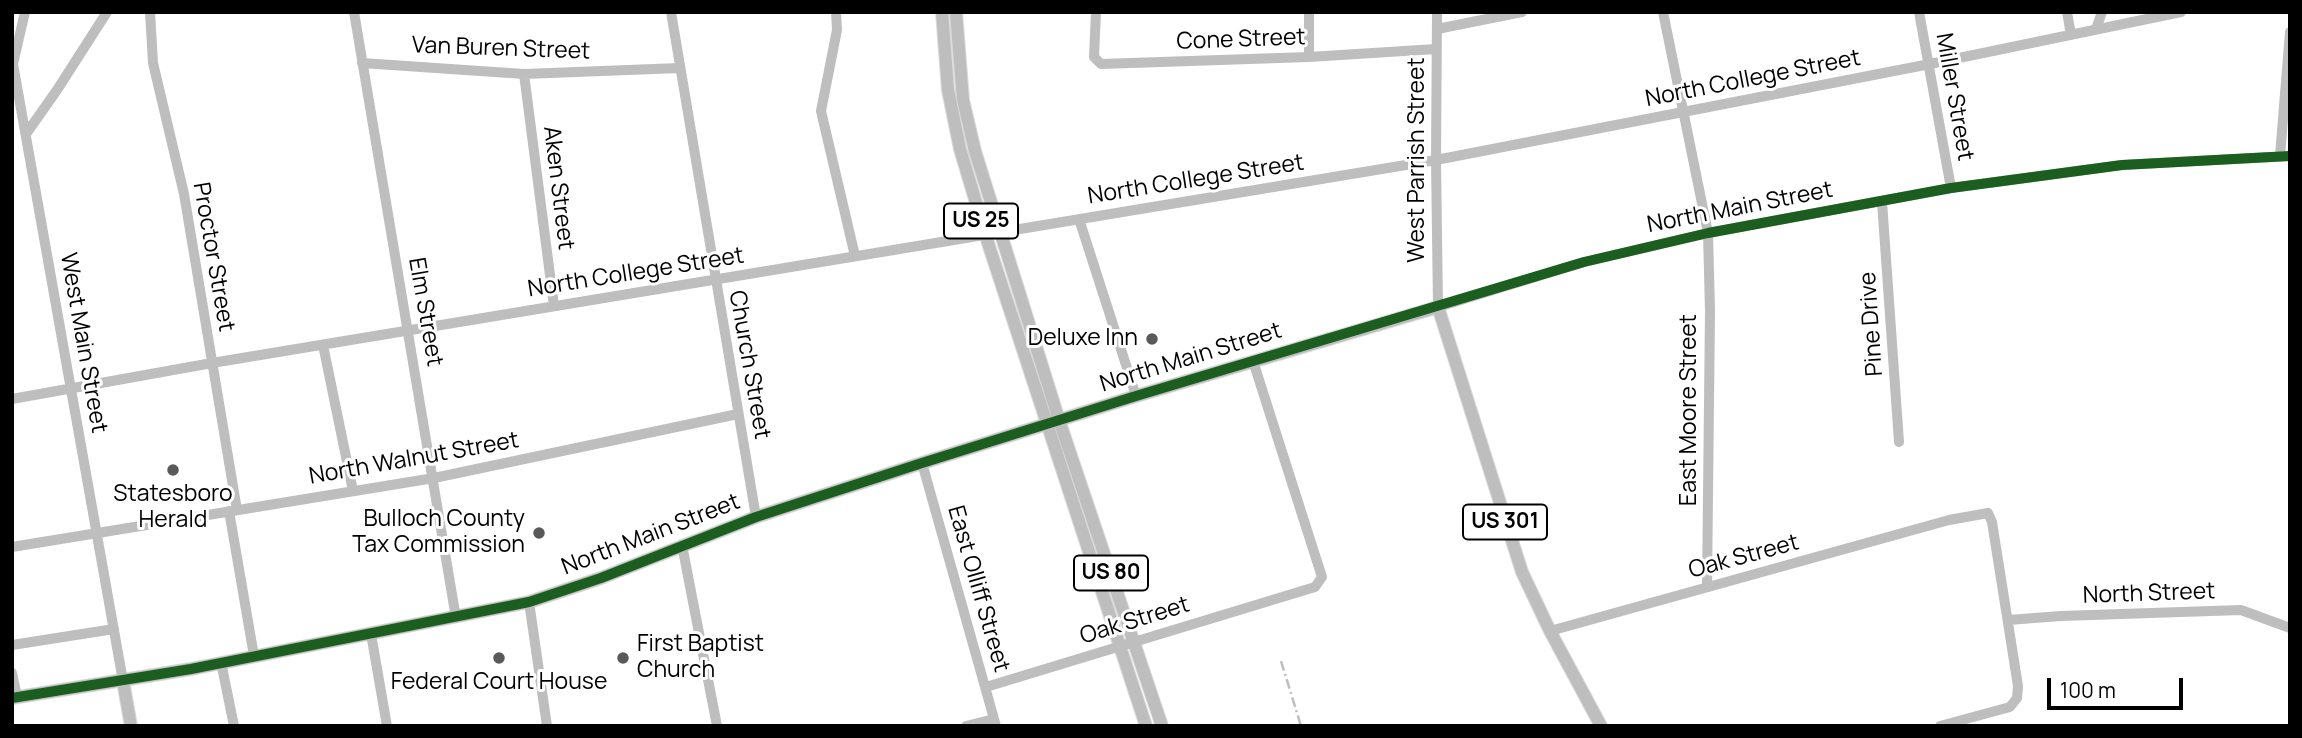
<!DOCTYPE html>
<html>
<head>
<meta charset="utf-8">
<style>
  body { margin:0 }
  #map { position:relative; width:2302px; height:738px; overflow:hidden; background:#fff; font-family:Manrope,sans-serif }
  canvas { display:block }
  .frame { position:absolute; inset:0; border:14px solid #000; pointer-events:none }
  .scale { position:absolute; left:2047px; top:678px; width:136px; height:32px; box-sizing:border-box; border:4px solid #000; border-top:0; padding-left:9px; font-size:21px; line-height:24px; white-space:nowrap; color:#000; -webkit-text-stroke:5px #fff; paint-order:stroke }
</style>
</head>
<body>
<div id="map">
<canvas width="2302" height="738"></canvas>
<div class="frame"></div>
<div class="scale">100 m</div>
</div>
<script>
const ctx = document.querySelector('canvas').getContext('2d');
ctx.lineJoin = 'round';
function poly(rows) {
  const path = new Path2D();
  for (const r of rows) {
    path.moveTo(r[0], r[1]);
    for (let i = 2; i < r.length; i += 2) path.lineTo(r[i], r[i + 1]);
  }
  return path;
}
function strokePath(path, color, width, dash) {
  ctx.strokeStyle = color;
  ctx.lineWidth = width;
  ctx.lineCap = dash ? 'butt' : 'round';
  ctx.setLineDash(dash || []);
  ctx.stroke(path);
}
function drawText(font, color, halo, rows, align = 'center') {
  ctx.font = font + ' Manrope,sans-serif';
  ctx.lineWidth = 6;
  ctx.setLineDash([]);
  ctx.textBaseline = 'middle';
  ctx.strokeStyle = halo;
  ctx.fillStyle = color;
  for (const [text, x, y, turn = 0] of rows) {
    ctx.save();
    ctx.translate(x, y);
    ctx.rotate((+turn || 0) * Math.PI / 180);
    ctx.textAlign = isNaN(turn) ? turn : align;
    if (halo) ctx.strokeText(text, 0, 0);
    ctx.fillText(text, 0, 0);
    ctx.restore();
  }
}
const major = poly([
  [942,12,948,90,960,149,989,246,1146,726],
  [956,12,963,100,975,151,1059,420,1162,726],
  [123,681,131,726],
  [12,698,191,669,529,602,601,578,756,517,922,463,1136,396,1438,307,1522,572,1550,631,1601,726]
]);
strokePath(major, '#dbdbdb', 14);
strokePath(poly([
  [25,12,13,64,123,681],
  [150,12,153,63,184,194,237,510],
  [354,12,456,618],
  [671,12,756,517],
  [836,12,837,30,821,111,855,256],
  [1096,12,1094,57,1101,64,1309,57,1436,49],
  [1309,12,1309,57],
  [1437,12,1436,160,1438,307,1584,262,1708,233,1951,188,2122,165,2290,156],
  [1663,12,1708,233,1710,311,1707,587],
  [1919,12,1951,188],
  [2067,12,2071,35],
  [1437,29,1522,12],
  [2096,29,2102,12],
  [362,63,524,74,680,68],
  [524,74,554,306],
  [26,134,57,90,107,12],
  [2280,156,2290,32],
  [1882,202,1899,442],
  [1079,219,1136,396],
  [323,345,353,491],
  [12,399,212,363,1436,160,1930,64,2181,12],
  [922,463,996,726],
  [229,511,254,656],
  [682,545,717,726],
  [12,547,434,478,738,414],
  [529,602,547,726],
  [2008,620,2061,616,2241,610,2290,628],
  [1550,631,1949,520,1988,513,1992,522,2018,686,2017,698,2010,707,1940,726],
  [371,634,387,726],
  [12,645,114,629],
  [221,662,234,726],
  [12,673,17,697],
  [986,687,1315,587,1322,577,1253,361],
  [966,726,994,719]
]), '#bebebe', 10);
strokePath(major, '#bebebe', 12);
strokePath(poly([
  [1281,661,1301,726]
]), '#bebebe', 2.5, [10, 3.5, 2, 3.5]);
strokePath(poly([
  [12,698,191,669,529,602,601,578,756,517,922,463,1136,396,1584,262,1708,233,1951,188,2122,165,2290,156]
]), '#1b5e20', 10);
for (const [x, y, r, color] of [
  [1152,339,7,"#595959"],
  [173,470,7,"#595959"],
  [539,533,7,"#595959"],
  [499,658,7,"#595959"],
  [623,658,7,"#595959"]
]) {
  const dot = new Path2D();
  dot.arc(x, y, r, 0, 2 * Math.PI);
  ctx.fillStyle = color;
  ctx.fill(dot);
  strokePath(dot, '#fff', 2.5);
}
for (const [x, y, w] of [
  [981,221,74],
  [1505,522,84],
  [1111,573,74]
]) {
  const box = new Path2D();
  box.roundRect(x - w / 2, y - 17.5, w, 35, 5);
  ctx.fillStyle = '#fff';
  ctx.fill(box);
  strokePath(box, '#000', 2);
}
drawText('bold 21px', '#000', null, [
  ["US 25",981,221],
  ["US 301",1505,522],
  ["US 80",1111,573]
]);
drawText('23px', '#000', '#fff', [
  ["Cone Street",1241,40,-2],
  ["Van Buren Street",501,49,2],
  ["North College Street",1753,79,-11],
  ["Miller Street",1954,97,80],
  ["West Parrish Street",1418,160,-90],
  ["North College Street",1196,180,-9],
  ["Aken Street",558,188,83],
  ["North Main Street",1740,208,-11],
  ["Proctor Street",213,257,80],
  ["North College Street",636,273,-9],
  ["Elm Street",425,312,80],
  ["Pine Drive",1872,324,-94],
  ["West Main Street",83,343,80],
  ["North Main Street",1191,358,-17],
  ["Church Street",749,365,80],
  ["East Moore Street",1690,410,-90],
  ["North Walnut Street",414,459,-10],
  ["North Main Street",651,535,-21],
  ["Oak Street",1744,557,-15],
  ["East Olliff Street",978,589,74],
  ["North Street",2149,594,-2],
  ["Oak Street",1135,621,-17]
]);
drawText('23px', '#000', '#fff', [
  ["Deluxe Inn",1138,339],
  ["Statesboro",173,495,"center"],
  ["Herald",173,521,"center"],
  ["Bulloch County",525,520],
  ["Tax Commission",525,546],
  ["First Baptist",637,645,"left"],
  ["Church",637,671,"left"],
  ["Federal Court House",499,683,"center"]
], 'right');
</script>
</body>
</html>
